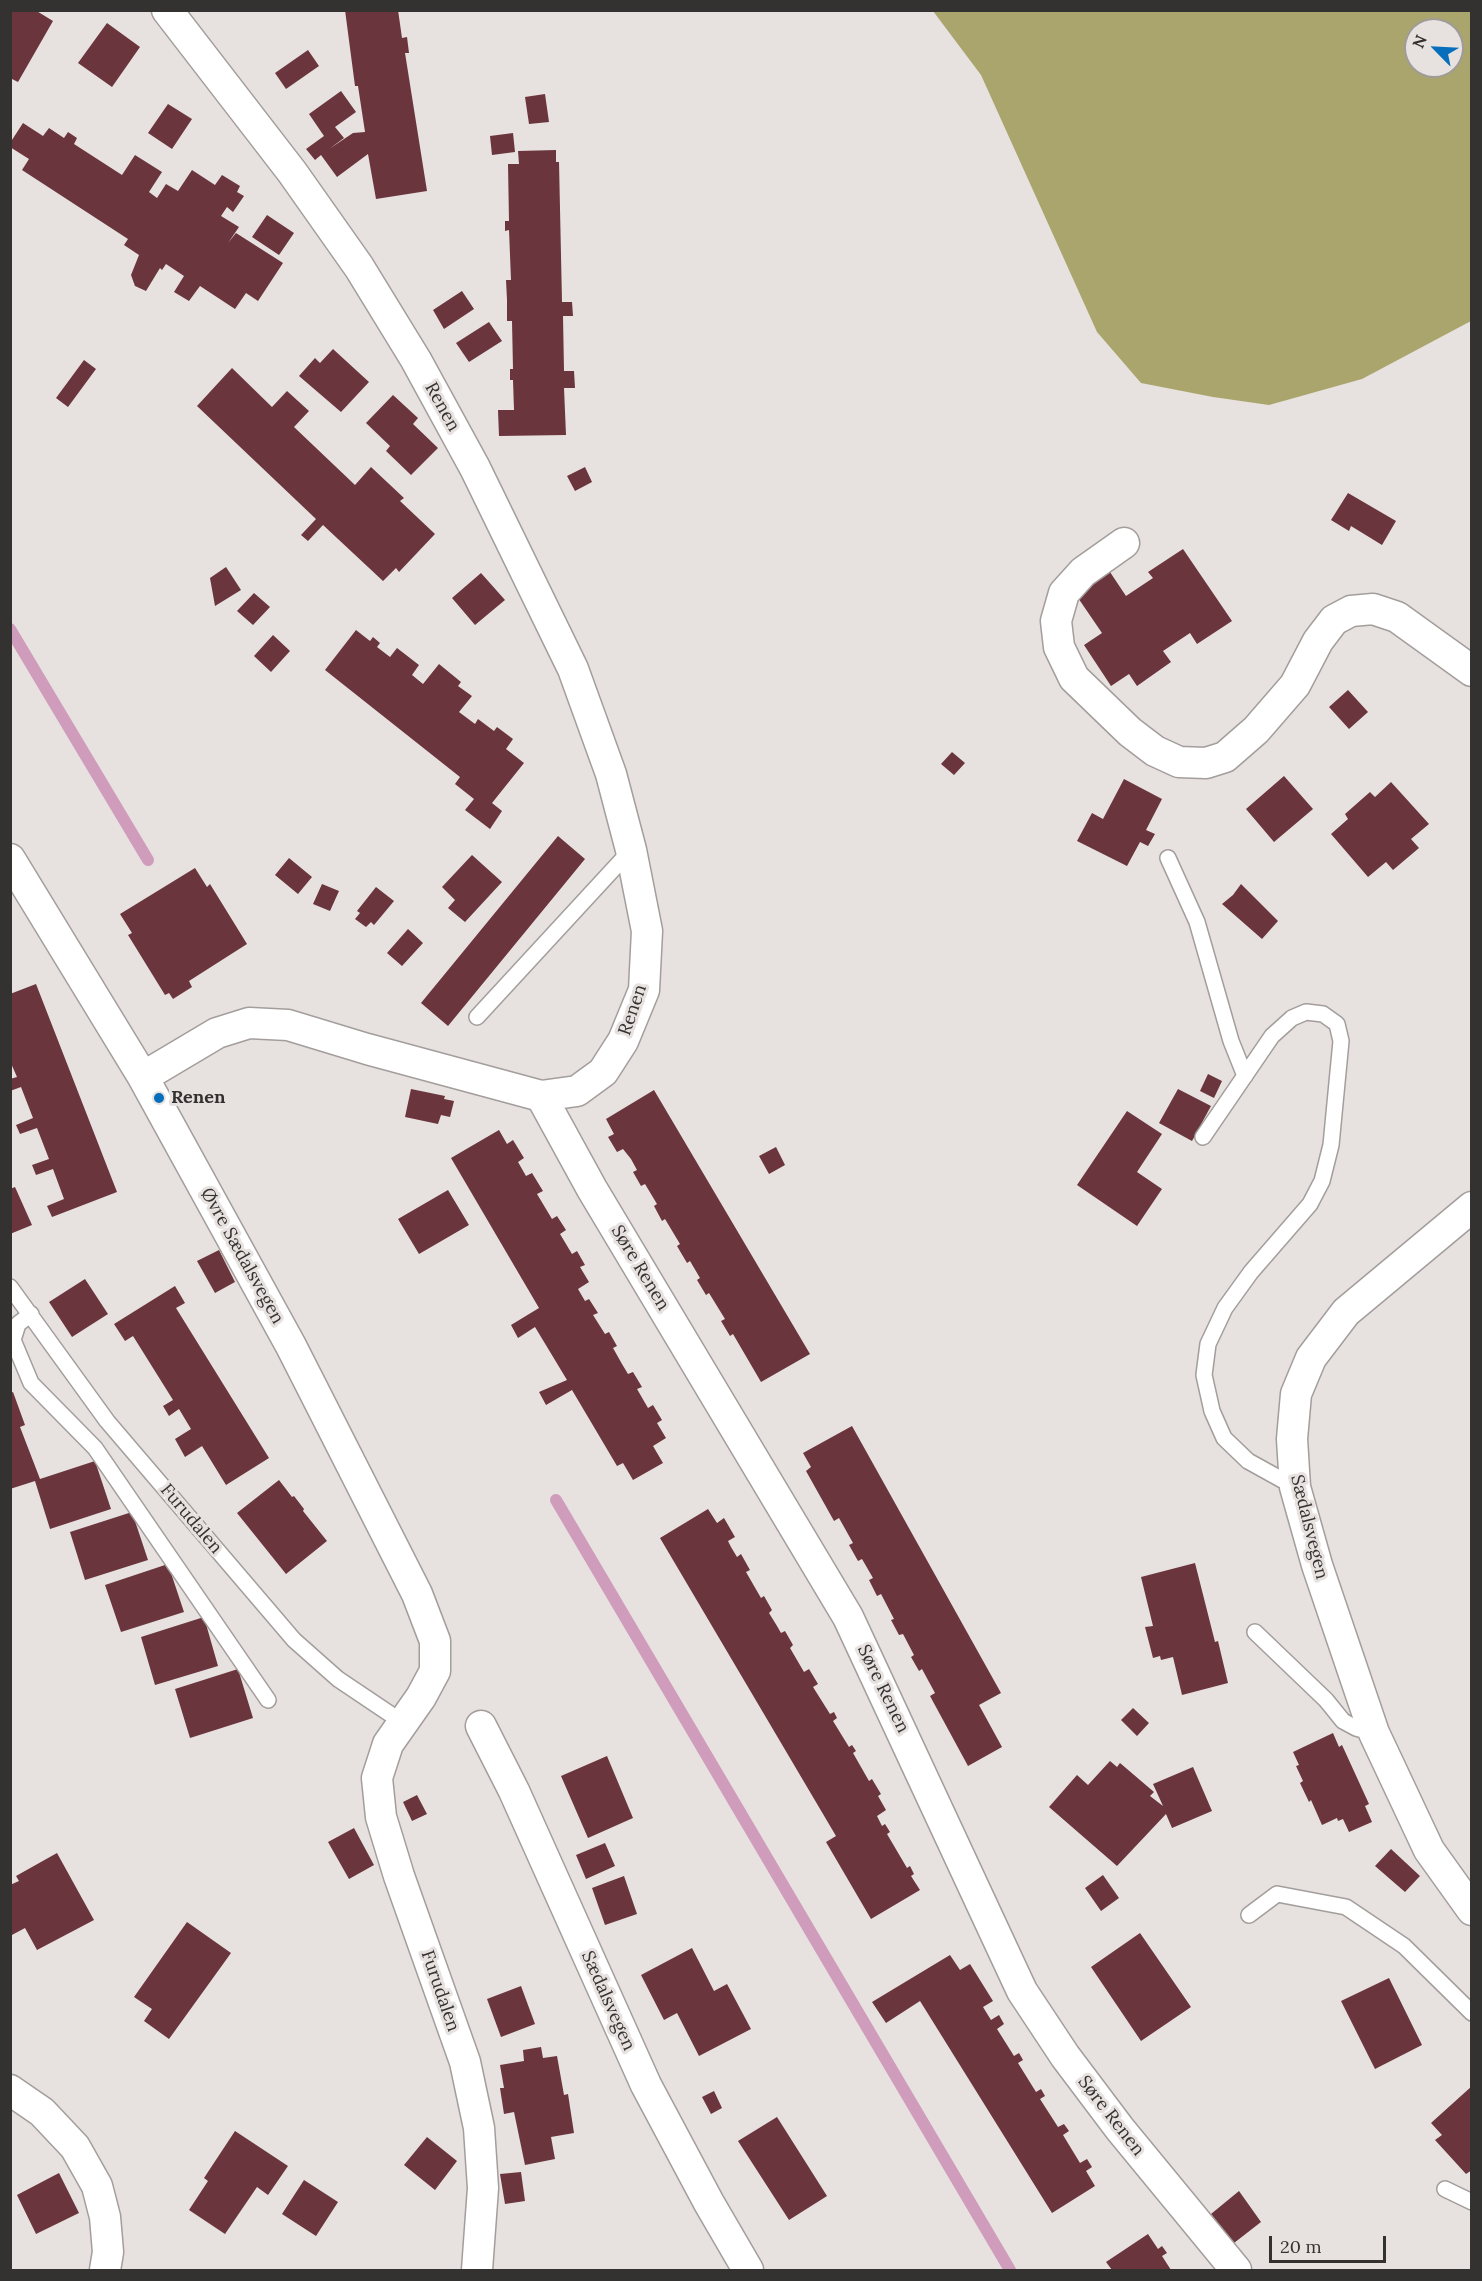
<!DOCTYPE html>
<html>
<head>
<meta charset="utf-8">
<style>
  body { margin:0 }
  #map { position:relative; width:1482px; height:2281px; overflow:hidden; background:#e7e1df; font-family:Lora,serif }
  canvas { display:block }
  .frame { position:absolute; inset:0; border:12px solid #343231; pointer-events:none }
  .north { position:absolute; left:1404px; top:18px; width:60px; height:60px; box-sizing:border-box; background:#e7e1df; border:2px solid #9f9b99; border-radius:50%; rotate:294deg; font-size:16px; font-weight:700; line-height:24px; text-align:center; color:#343231 }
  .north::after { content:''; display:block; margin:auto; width:21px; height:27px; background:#066eba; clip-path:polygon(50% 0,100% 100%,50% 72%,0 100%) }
  .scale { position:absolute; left:1269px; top:2236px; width:117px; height:27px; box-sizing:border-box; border:3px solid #343231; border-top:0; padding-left:8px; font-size:18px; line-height:21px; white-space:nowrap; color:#343231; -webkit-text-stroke:4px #e7e1df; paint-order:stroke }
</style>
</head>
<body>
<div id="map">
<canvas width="1482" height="2281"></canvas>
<div class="frame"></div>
<div class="north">N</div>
<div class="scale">20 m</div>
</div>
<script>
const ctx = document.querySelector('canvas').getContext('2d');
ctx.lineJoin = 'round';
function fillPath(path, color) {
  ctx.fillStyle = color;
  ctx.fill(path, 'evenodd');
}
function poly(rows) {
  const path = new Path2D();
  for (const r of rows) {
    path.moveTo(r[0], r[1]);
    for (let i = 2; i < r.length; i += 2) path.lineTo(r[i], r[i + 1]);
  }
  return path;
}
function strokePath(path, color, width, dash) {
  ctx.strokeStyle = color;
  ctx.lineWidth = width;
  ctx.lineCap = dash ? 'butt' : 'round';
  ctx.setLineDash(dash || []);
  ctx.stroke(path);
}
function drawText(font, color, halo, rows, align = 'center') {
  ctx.font = font + ' Lora,serif';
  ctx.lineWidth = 6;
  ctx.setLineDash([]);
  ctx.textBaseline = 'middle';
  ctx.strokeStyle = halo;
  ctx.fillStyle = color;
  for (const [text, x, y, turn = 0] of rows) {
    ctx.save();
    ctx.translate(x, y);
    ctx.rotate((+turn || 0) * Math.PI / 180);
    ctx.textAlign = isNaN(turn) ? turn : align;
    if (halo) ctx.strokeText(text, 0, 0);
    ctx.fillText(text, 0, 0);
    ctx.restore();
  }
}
fillPath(poly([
  [933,11,1471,11,1471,321,1362,379,1269,405,1213,397,1141,383,1097,332,981,75],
  [1416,30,1452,30,1452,66,1416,66]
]), '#aaa56d');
strokePath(poly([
  [10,629,148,860],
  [556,1500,1010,2270]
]), '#d09cbc', 12);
fillPath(poly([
  [10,10,35,10,53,21,18,82,10,78],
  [345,10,398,10,402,38,407,37,409,53,405,53,427,191,376,199,368,154,337,177,321,155,315,160,306,149,324,136,309,114,341,91,356,112,335,127,344,138,329,149,353,133,365,132,358,86,355,86],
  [107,23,140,47,112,87,78,63],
  [308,50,319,66,286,89,275,73],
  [545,94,549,122,529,124,525,97],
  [168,104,192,119,172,149,148,133],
  [23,123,43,136,49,128,64,138,68,132,77,138,74,144,122,175,135,155,162,172,149,192,157,198,166,184,178,191,192,170,215,185,222,175,240,186,237,192,244,196,233,212,227,207,221,216,239,227,228,243,236,233,283,263,258,301,246,293,235,309,200,286,189,301,174,292,184,276,166,264,162,270,160,268,146,291,135,286,131,275,139,255,124,245,128,239,22,170,29,159,10,147,10,143],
  [513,133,515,152,492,155,490,136],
  [556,150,556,162,559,162,562,302,572,302,573,316,563,316,564,371,574,371,575,388,564,388,566,435,499,436,498,410,514,410,513,380,510,380,510,369,513,369,512,321,507,321,507,300,506,280,511,280,509,230,505,231,505,221,509,221,508,164,519,164,518,151],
  [267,215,294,233,279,255,252,237],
  [462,291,474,309,444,329,433,310],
  [489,322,502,341,469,362,456,343],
  [333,349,369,382,341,412,299,376,315,358,320,363],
  [84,360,96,369,68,407,56,398],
  [232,368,272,407,287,391,309,411,294,427,355,485,371,467,404,498,400,501,435,534,399,572,396,568,383,581,323,525,308,541,301,535,316,519,197,406],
  [393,395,418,418,413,424,438,448,411,475,386,451,390,446,366,423],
  [585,467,592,482,575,491,567,476],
  [1348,493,1396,521,1382,545,1351,526,1349,531,1331,520],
  [1183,549,1232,621,1197,644,1190,633,1163,651,1171,662,1137,686,1129,674,1111,686,1084,645,1102,633,1074,592,1108,569,1126,596,1153,578,1148,572],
  [226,567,241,590,215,606,210,578],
  [481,573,505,600,475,625,452,598],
  [254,593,270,607,253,625,237,611],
  [356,630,370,641,373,637,380,643,377,647,390,657,397,648,419,665,412,675,423,684,439,664,461,682,458,686,472,696,459,712,475,724,478,719,494,731,497,727,513,739,506,749,524,763,492,803,502,811,490,829,465,810,474,799,455,784,460,777,325,670],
  [273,635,290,651,271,672,254,656],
  [1348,690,1368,712,1349,729,1329,707],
  [952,752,965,763,954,775,941,764],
  [1284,776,1313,809,1274,842,1246,809],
  [1124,779,1162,799,1146,830,1155,834,1148,846,1140,842,1127,866,1077,841,1092,813,1103,819],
  [1391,782,1429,824,1411,839,1419,848,1393,870,1386,862,1368,877,1331,834,1348,819,1345,814,1370,792,1375,797],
  [558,836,585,859,448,1026,421,1003],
  [472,855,502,882,465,922,448,908,455,900,442,887],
  [289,858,312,877,298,894,275,875],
  [195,868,207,887,210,884,247,944,189,981,192,987,173,999,169,993,165,995,128,935,132,933,120,914],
  [322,884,339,891,330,911,313,904],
  [1241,884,1278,921,1262,939,1222,904,1233,895],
  [376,887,394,901,374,925,371,922,366,927,355,919,360,913,357,911],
  [408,929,423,943,402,966,387,953],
  [36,984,117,1192,52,1217,47,1206,64,1199,53,1169,36,1175,32,1165,49,1159,37,1128,20,1134,16,1125,33,1118,21,1087,10,1091,10,1079,17,1077,10,1061,10,994],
  [1208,1074,1222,1081,1214,1098,1200,1091],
  [411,1089,445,1096,444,1099,454,1101,450,1117,441,1115,438,1124,405,1117],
  [1178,1089,1211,1106,1192,1141,1159,1123],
  [654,1090,810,1354,761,1382,733,1334,730,1336,721,1321,725,1319,709,1293,706,1295,697,1280,700,1278,690,1261,687,1263,677,1246,680,1244,665,1219,662,1221,654,1206,657,1204,645,1184,641,1186,633,1172,637,1170,631,1159,623,1149,617,1152,608,1137,614,1134,606,1119],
  [1127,1111,1162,1134,1137,1172,1162,1189,1137,1226,1077,1185],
  [499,1130,507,1144,513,1140,524,1158,518,1162,526,1176,532,1173,543,1191,537,1194,552,1219,557,1216,566,1230,560,1234,572,1254,577,1251,585,1265,580,1267,589,1282,578,1289,585,1301,589,1299,598,1313,593,1315,605,1334,609,1332,617,1346,613,1348,622,1364,628,1374,633,1372,642,1387,637,1389,648,1408,653,1405,662,1420,657,1423,666,1438,653,1446,663,1463,633,1480,623,1463,617,1466,572,1390,546,1405,539,1392,567,1380,535,1327,518,1338,511,1325,539,1308,451,1158],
  [776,1147,785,1165,769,1174,759,1156],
  [15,1187,32,1225,10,1234,10,1189],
  [448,1190,469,1225,419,1254,398,1219],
  [219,1250,235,1282,215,1293,197,1261],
  [85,1279,108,1314,72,1337,49,1302],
  [175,1286,185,1303,176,1308,269,1458,226,1485,202,1446,185,1457,175,1439,191,1429,179,1409,169,1416,163,1406,173,1400,133,1336,125,1341,114,1324],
  [13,1392,25,1425,20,1427,40,1479,95,1461,111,1509,50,1529,35,1481,10,1489,10,1393],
  [852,1426,1001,1693,979,1705,1002,1747,968,1766,930,1696,935,1693,922,1669,919,1671,911,1657,914,1655,903,1634,899,1635,891,1620,894,1619,881,1594,877,1596,869,1580,873,1578,862,1559,858,1561,849,1545,853,1543,839,1518,834,1521,806,1471,811,1467,803,1453],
  [279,1480,292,1497,294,1496,304,1509,303,1511,327,1541,286,1574,237,1513],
  [708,1509,717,1523,724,1518,735,1537,728,1541,731,1547,737,1557,741,1554,750,1570,746,1572,761,1598,764,1596,772,1610,769,1613,777,1626,781,1633,785,1631,793,1645,790,1648,804,1672,809,1669,818,1684,813,1687,830,1714,834,1712,837,1718,833,1721,849,1747,852,1745,856,1751,853,1753,869,1781,872,1779,881,1794,878,1796,886,1810,877,1816,882,1826,885,1824,890,1832,887,1834,907,1868,910,1866,914,1874,911,1876,920,1890,871,1919,826,1842,836,1836,660,1538],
  [132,1512,148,1560,85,1580,70,1532],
  [1195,1563,1215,1642,1218,1641,1228,1683,1182,1695,1173,1657,1161,1660,1160,1656,1153,1658,1145,1627,1153,1626,1141,1577],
  [168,1564,184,1612,121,1632,105,1585],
  [204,1617,218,1666,155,1685,141,1637],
  [238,1669,253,1718,190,1738,175,1689],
  [1133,1708,1149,1723,1137,1736,1121,1720],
  [1333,1733,1339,1747,1342,1745,1369,1804,1365,1806,1372,1822,1349,1832,1343,1819,1338,1821,1337,1818,1322,1825,1311,1800,1309,1802,1300,1783,1303,1781,1296,1766,1299,1765,1293,1752],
  [607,1756,633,1818,588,1838,561,1776],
  [1110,1761,1117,1767,1120,1763,1154,1792,1150,1796,1163,1806,1153,1784,1193,1767,1212,1811,1172,1828,1166,1814,1117,1866,1049,1807,1077,1775,1088,1785],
  [417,1795,427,1814,412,1821,403,1802],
  [354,1828,374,1865,349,1879,328,1842],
  [605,1843,615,1866,586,1879,576,1855],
  [1391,1849,1420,1876,1405,1892,1375,1866],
  [57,1853,94,1920,37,1950,25,1928,10,1936,10,1885,19,1881,16,1876],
  [1103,1875,1119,1898,1101,1911,1085,1888],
  [624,1876,637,1914,605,1925,592,1888],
  [187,1922,231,1953,169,2039,144,2021,152,2009,134,1997],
  [1140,1933,1191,2007,1141,2041,1091,1967],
  [692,1948,714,1991,727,1984,751,2029,699,2056,677,2013,664,2020,641,1975],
  [950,1955,960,1970,970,1964,993,2001,983,2007,991,2020,999,2015,1004,2024,997,2029,1014,2056,1019,2053,1023,2060,1018,2063,1036,2092,1041,2089,1045,2096,1040,2099,1058,2127,1064,2124,1069,2131,1063,2135,1080,2163,1087,2159,1092,2167,1086,2171,1095,2186,1052,2213,920,2001,886,2023,872,2002],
  [1389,1978,1422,2045,1375,2069,1341,2001],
  [521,1986,535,2024,501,2037,487,1999],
  [541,2047,543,2058,557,2056,564,2095,568,2094,574,2133,551,2137,555,2159,525,2165,514,2112,504,2114,500,2088,504,2088,500,2065,524,2061,523,2050],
  [1472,2086,1472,2170,1466,2174,1435,2140,1442,2135,1431,2123],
  [714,2091,722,2108,711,2114,702,2097],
  [777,2117,827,2196,789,2220,738,2141],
  [235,2131,288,2166,268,2195,257,2187,225,2234,189,2210,208,2181,204,2178],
  [427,2137,457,2161,435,2190,404,2165],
  [521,2172,525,2201,505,2204,500,2174],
  [59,2173,79,2213,36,2234,17,2195],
  [304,2180,338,2202,316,2236,282,2214],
  [1239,2191,1261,2222,1234,2243,1211,2214],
  [1148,2234,1158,2249,1162,2246,1167,2253,1162,2256,1171,2270,1112,2270,1106,2262]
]), '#6a353c');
const service = poly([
  [1168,858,1197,922,1231,1041,1245,1076],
  [477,1017,631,850],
  [1203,1137,1272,1036,1292,1018,1306,1012,1323,1014,1337,1024,1341,1041,1331,1145,1322,1181,1310,1204,1251,1272,1225,1308,1208,1344,1204,1375,1212,1411,1224,1438,1248,1461,1295,1487],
  [10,1287,107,1421,294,1640,338,1679,402,1722],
  [31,1314,18,1324,13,1340,31,1383,95,1448,268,1700],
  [1255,1632,1326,1700,1343,1721,1356,1728,1374,1733],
  [1249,1915,1277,1894,1346,1907,1404,1946,1472,2013],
  [1445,2189,1472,2202]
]);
const minor = poly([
  [1124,543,1083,572,1064,593,1056,621,1059,647,1074,678,1130,732,1155,751,1179,762,1206,763,1225,757,1256,730,1295,685,1318,641,1334,620,1351,611,1373,609,1397,617,1472,671],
  [10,859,143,1077,291,1346,417,1594,435,1641,435,1671,421,1697,388,1744,377,1778,381,1817,399,1876,465,2062,479,2128,483,2188,477,2270],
  [143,1077,217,1033,249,1023,288,1025,367,1049,541,1096,577,1091,603,1072,623,1041,644,990,647,931,631,850,611,774,573,669,475,468,416,360,359,267,292,172,167,10],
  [541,1096,592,1189,848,1617,1022,1991,1065,2056,1120,2129,1236,2270],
  [1472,1207,1346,1312,1311,1358,1296,1394,1292,1439,1295,1487,1317,1565,1374,1733,1429,1850,1472,1910],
  [481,1726,514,1791,646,2085,709,2203,748,2270],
  [10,2090,42,2112,75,2147,97,2186,105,2217,108,2252,105,2270]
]);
strokePath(service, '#a39e9c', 18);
strokePath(minor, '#a39e9c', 33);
strokePath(service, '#fff', 15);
strokePath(minor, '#fff', 30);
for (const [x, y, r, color] of [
  [159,1098,6,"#066eba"]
]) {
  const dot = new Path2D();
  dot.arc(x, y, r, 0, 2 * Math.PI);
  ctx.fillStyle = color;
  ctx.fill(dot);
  strokePath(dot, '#e7e1df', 2);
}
drawText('18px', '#343231', '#e7e1df', [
  ["Renen",442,407,61],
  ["Renen",633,1010,-71],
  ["Øvre Sædalsvegen",242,1256,61],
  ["Søre Renen",640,1268,59],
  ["Furudalen",191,1519,50],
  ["Sædalsvegen",1309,1527,76],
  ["Søre Renen",883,1689,64],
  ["Furudalen",440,1991,71],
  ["Sædalsvegen",608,2001,66],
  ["Søre Renen",1111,2116,52]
]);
drawText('bold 18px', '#343231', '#e7e1df', [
  ["Renen",171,1098]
], 'left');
</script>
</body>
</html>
